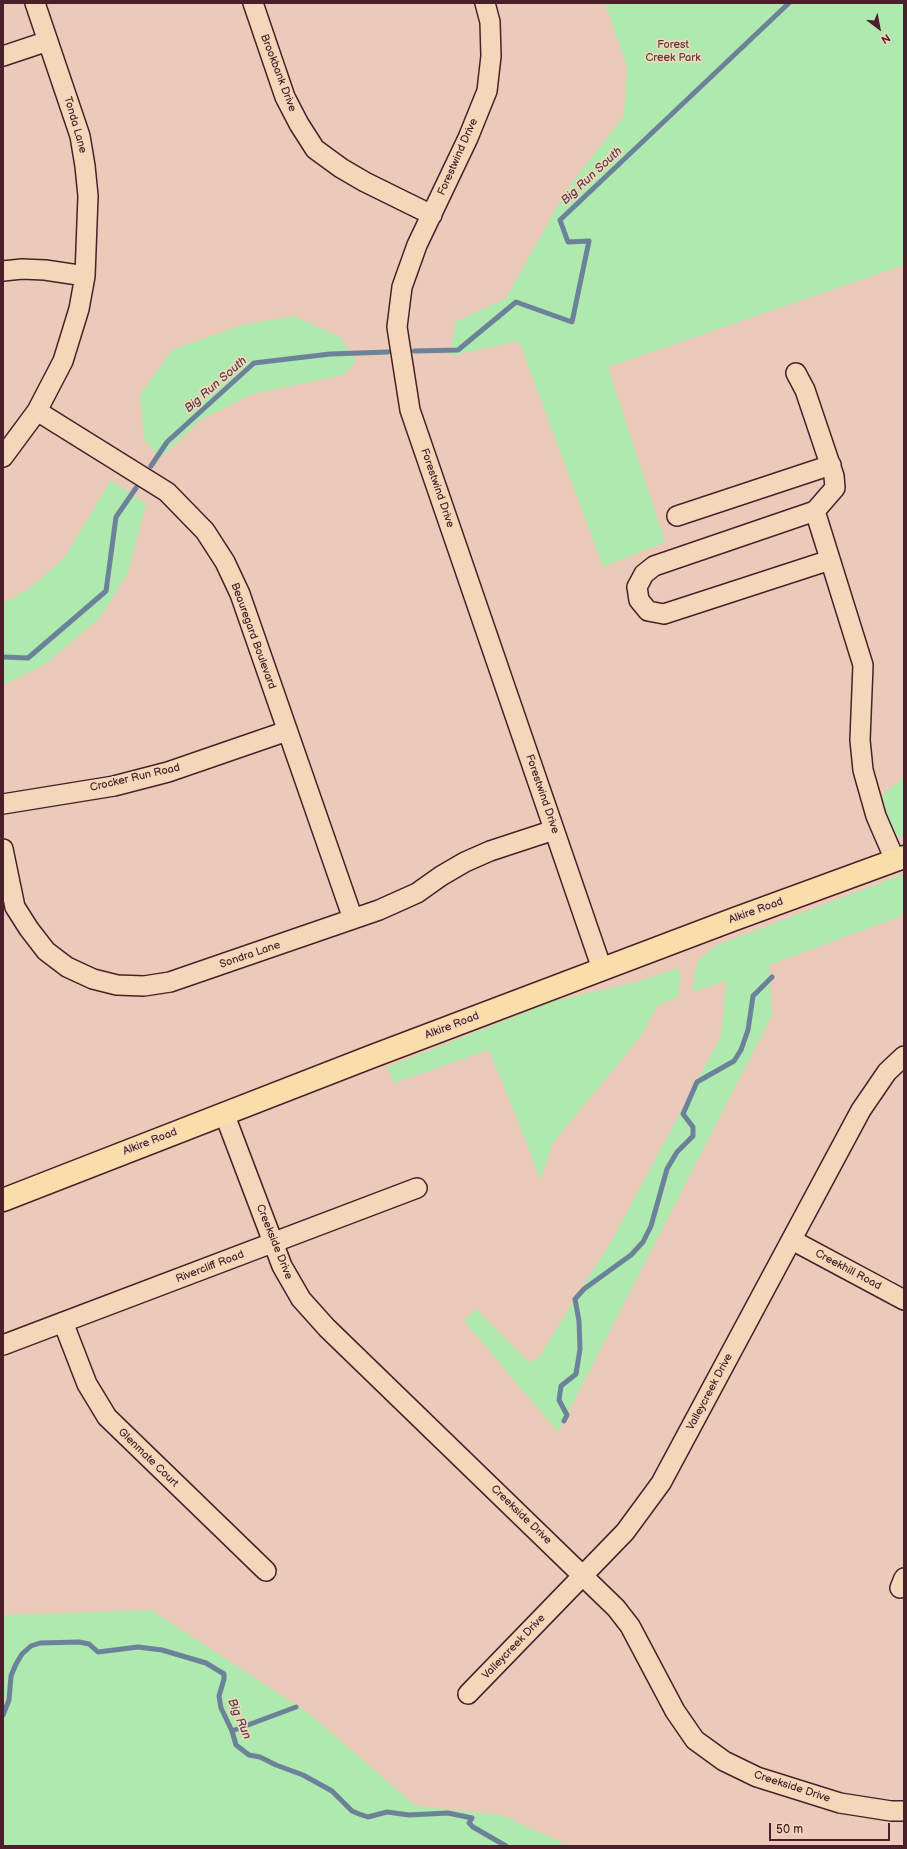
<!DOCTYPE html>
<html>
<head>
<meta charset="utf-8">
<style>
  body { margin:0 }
  #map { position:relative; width:907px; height:1849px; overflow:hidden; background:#eccaba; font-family:"Balsamiq Sans",sans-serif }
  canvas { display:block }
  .frame { position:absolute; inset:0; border:4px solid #4a1f2b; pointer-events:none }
  .north { position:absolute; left:859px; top:8px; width:40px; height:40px; -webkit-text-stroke:3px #f2d8b9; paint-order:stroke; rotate:148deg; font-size:11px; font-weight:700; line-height:16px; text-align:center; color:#4a1f2b }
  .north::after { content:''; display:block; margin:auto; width:14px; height:18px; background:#4a1f2b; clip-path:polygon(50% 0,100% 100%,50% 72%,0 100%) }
  .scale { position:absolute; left:769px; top:1823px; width:121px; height:18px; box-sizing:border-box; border:2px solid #4a1f2b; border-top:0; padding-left:5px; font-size:12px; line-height:14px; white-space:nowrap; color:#4a1f2b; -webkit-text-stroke:3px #f2d8b9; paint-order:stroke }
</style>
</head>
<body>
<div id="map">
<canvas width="907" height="1849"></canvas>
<div class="frame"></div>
<div class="north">N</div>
<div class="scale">50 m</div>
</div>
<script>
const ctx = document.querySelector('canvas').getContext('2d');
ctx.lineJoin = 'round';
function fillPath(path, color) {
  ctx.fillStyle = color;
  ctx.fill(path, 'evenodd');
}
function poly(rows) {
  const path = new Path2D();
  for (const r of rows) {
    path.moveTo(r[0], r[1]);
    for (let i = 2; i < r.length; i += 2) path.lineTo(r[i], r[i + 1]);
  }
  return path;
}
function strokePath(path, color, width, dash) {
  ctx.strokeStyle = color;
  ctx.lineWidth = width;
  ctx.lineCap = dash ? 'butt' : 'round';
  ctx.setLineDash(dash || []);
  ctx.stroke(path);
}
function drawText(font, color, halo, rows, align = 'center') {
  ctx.font = font + ' "Balsamiq Sans",sans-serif';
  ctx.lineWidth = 3.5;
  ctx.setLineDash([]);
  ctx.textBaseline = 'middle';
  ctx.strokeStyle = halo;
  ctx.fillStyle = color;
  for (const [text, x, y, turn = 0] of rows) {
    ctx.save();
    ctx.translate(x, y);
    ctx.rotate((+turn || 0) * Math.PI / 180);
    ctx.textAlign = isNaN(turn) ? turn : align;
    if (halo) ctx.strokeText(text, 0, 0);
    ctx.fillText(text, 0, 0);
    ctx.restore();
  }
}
fillPath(poly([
  [605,3,904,3,904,265,608,367,665,542,603,567,519,341,450,356,455,322,506,298,567,189,624,116,627,67],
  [294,316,340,337,356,361,344,375,252,394,202,419,160,458,144,439,140,395,172,350,242,325],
  [111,480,146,504,128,573,100,618,44,665,3,685,3,603,30,588,64,558],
  [904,777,904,836,901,837,892,833,880,797],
  [904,874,904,915,769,965,772,1015,558,1432,464,1321,476,1309,529,1362,539,1357,612,1240,721,1036,726,981,692,992,695,970,699,959,717,945],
  [678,968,681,978,678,997,657,1006,640,1037,553,1143,540,1180,525,1139,489,1050,394,1083,387,1067,554,1001,640,981],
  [151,1610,307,1712,416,1806,501,1815,570,1846,3,1846,3,1615]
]), '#aee9ae');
strokePath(poly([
  [414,351,458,350,516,302,572,322,589,241,568,242,560,220,789,3],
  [151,466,167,442,254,363,330,354,388,352],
  [3,657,28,658,106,591,116,517,136,488],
  [564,1421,567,1415,559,1400,561,1386,576,1374,580,1349,579,1321,575,1299,584,1289,631,1255,643,1242,651,1226,667,1169,677,1152,693,1136,693,1127,683,1114,697,1082,734,1061,741,1050,748,1030,753,996,772,977],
  [3,1715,9,1700,11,1676,16,1664,22,1654,31,1646,40,1643,79,1642,89,1644,98,1652,138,1647,162,1650,206,1663,224,1674,224,1679,219,1696,221,1708,232,1731,236,1745,249,1755,260,1757,276,1765,303,1775,332,1791,352,1811,359,1814,368,1817,387,1812,409,1815,448,1813,472,1818,469,1823,473,1827,506,1846],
  [232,1731,296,1707]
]), '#6c819a', 5);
const minor = poly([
  [253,3,285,97,299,124,315,149,341,168,365,182,432,215],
  [485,3,490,22,491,56,487,91,468,138,417,245,402,287,397,327,410,410,602,969],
  [3,56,48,41],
  [3,271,22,269,45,270,85,276],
  [796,373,805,390,834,476,835,488,815,511,863,665,860,740,863,770,876,816,895,860],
  [37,411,167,492,205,531,225,562,240,594,353,919],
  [3,457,37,411,63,361,79,309,85,276,88,196,85,166,80,136,35,3],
  [815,511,654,566,644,574,637,587,639,600,648,611,664,614,830,560],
  [677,516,831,465],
  [3,804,114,786,168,772,287,731],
  [3,849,15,907,29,929,46,951,67,967,93,979,117,985,144,986,170,982,379,910,417,893,441,876,465,862,490,851,554,830],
  [224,1113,282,1266,301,1299,327,1328,616,1608,630,1626,675,1711,695,1740,724,1761,757,1777,840,1803,891,1811,904,1811],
  [792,1240,904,1300],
  [63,1322,87,1384,107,1417,266,1571],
  [3,1345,417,1188],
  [900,1588,904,1578],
  [468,1694,625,1532,661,1483,861,1110,887,1072,904,1056]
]);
const major = poly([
  [3,1200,373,1056,732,920,904,857]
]);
strokePath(minor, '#4a1f2b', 22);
strokePath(major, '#4a1f2b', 25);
strokePath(minor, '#f2d8b9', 19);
strokePath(major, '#f9deab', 22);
drawText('11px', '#593d3f', '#f2d8b9', [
  ["Forest",673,45],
  ["Creek Park",673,58]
]);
drawText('11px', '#4a1f2b', '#f2d8b9', [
  ["Brookbank Drive",278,73,69],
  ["Tonda Lane",75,125,74],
  ["Forestwind Drive",458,157,-66],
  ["Forestwind Drive",437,488,71],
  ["Beauregard Boulevard",253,636,70],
  ["Crocker Run Road",135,778,-13],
  ["Forestwind Drive",542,794,71],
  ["Alkire Road",756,911,-20],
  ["Sondra Lane",250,955,-19],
  ["Alkire Road",452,1026,-21],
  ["Alkire Road",150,1142,-21],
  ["Creekside Drive",274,1242,68],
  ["Rivercliff Road",210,1267,-21],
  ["Creekhill Road",848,1270,28],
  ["Valleycreek Drive",710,1392,-62],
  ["Glenmate Court",148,1458,44],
  ["Creekside Drive",521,1515,44],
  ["Valleycreek Drive",514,1647,-46],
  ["Creekside Drive",792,1787,18]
]);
drawText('italic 12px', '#554050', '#f2d8b9', [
  ["Big Run South",592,176,-43],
  ["Big Run South",216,385,-41],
  ["Big Run",239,1719,67]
]);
</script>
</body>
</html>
